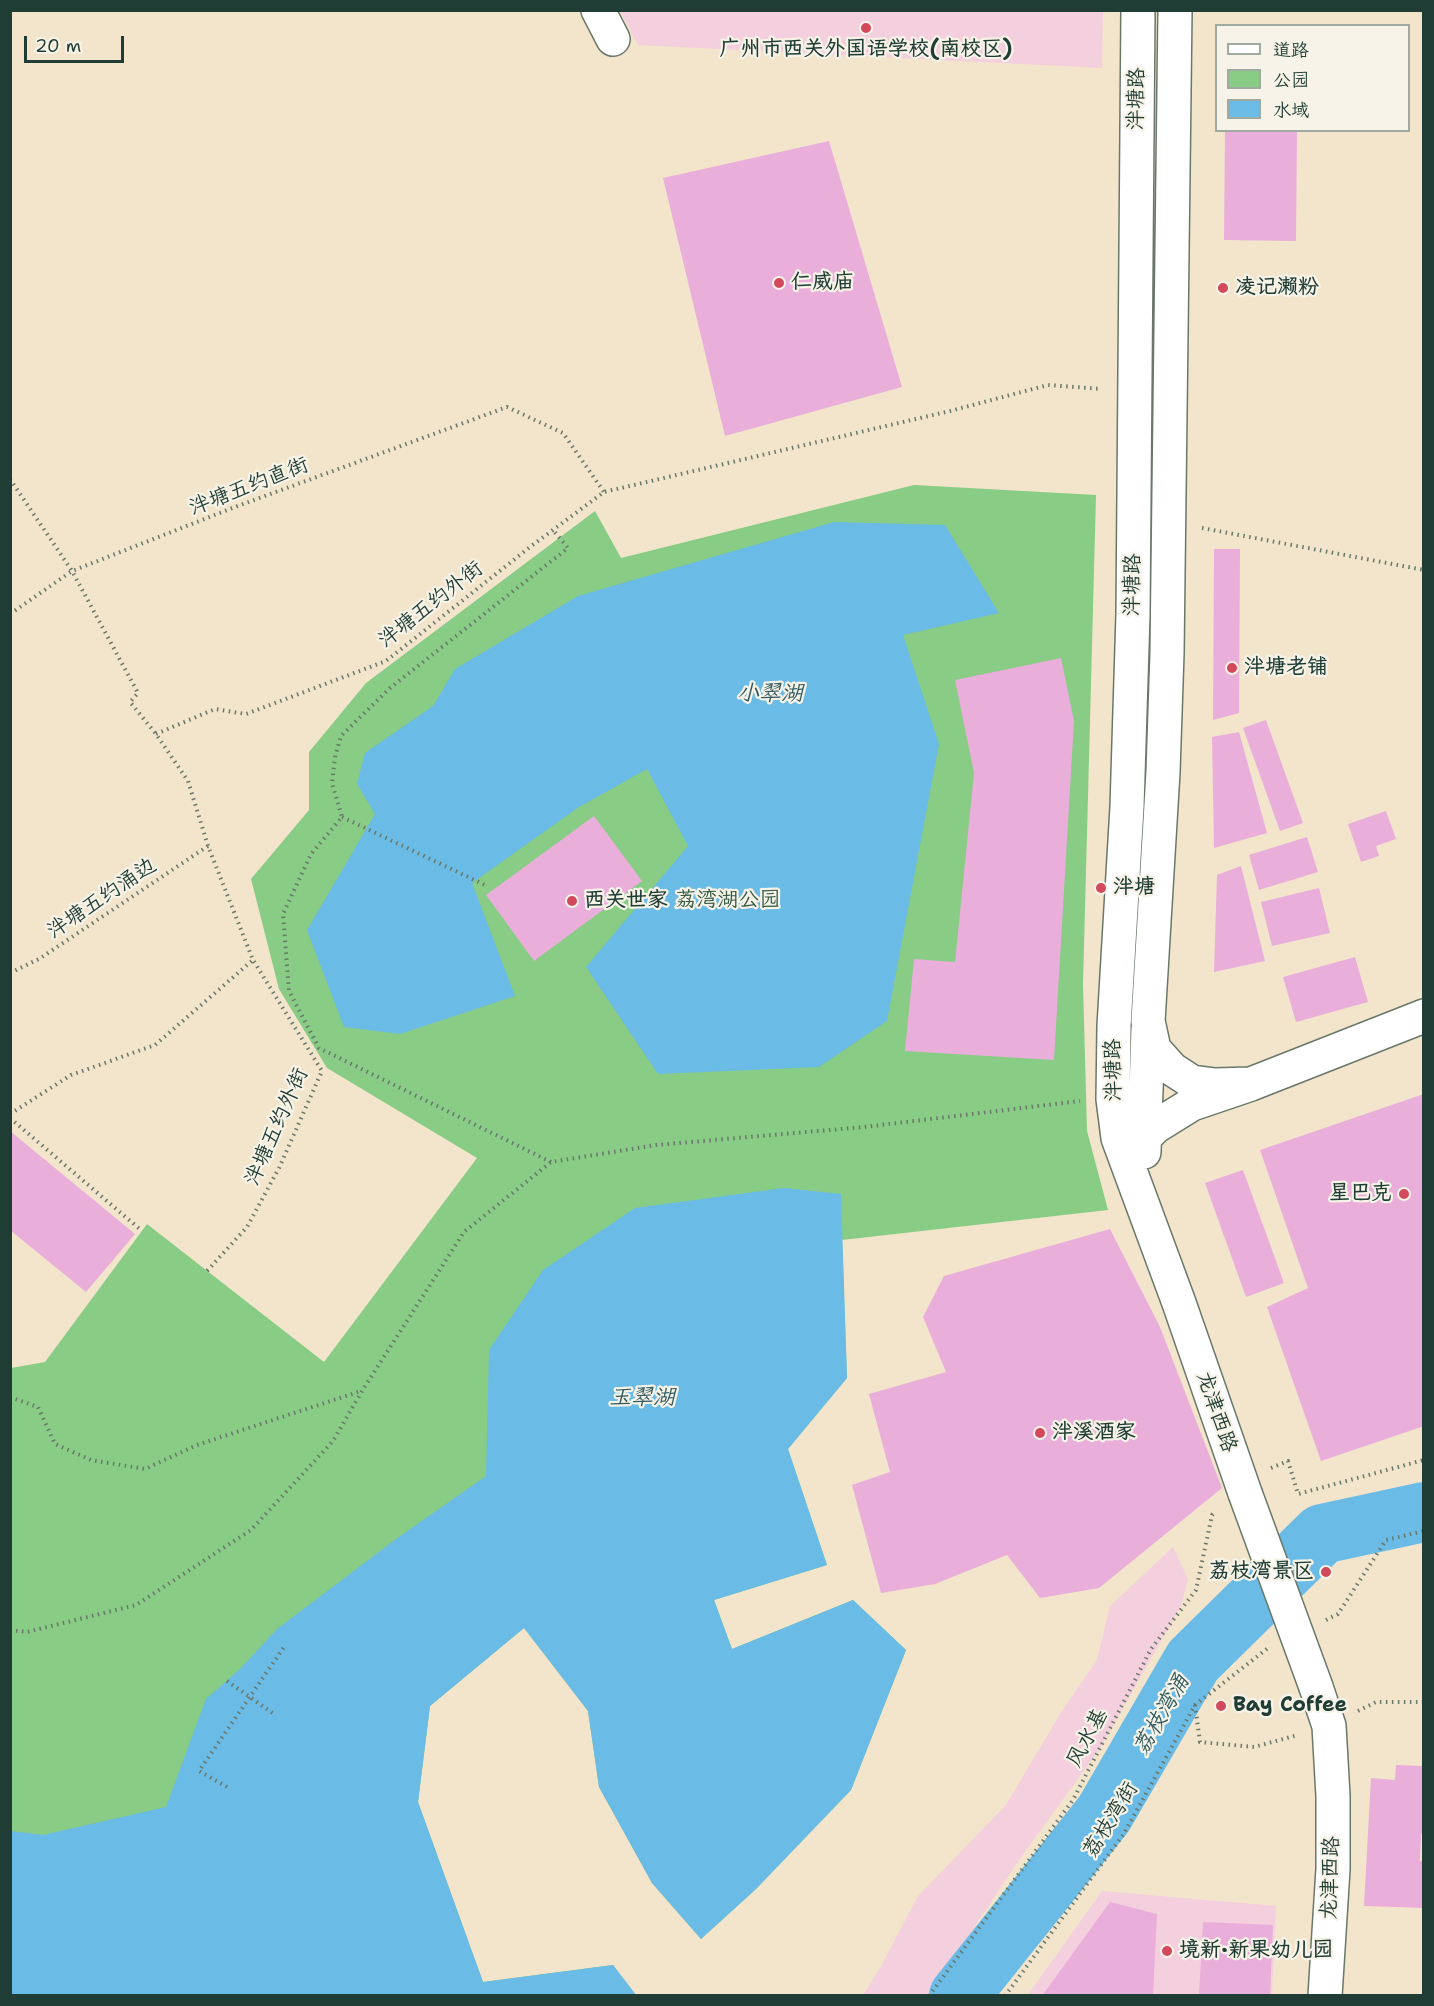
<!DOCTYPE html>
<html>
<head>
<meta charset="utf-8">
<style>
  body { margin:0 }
  #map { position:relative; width:1434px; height:2006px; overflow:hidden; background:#f2e5cc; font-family:"Shantell Sans","LXGW WenKai TC",sans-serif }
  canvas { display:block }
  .frame { position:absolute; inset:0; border:12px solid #1f3d34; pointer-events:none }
  .legend { position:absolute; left:1215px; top:24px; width:195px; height:108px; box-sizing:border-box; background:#f7f3e8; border:2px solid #a1aaa0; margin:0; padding:8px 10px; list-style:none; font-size:18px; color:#1f3d34 }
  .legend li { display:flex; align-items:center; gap:12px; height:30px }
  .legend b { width:30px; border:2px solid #a1aaa0 }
  .scale { position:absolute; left:24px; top:36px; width:100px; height:27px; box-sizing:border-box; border:3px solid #1f3d34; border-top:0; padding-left:8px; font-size:18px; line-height:21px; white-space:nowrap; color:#1f3d34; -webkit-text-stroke:4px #f7f3e8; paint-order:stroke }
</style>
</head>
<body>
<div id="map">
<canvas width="1434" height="2006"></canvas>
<div class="frame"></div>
<ul class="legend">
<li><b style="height:8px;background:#fff"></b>道路</li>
<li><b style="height:16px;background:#88cc85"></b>公园</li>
<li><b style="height:16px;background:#6abbe5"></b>水域</li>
</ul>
<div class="scale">20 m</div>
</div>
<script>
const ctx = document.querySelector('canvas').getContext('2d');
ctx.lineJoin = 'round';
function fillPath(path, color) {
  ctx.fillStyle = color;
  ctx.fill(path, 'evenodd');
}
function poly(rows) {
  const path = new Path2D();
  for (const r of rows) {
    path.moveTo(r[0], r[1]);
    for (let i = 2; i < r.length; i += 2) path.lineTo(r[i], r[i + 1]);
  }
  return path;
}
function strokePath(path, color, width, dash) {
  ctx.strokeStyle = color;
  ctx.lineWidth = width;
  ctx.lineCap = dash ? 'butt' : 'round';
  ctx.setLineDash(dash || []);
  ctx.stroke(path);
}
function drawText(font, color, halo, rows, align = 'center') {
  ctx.font = font + ' "Shantell Sans","LXGW WenKai TC",sans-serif';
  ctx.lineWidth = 4.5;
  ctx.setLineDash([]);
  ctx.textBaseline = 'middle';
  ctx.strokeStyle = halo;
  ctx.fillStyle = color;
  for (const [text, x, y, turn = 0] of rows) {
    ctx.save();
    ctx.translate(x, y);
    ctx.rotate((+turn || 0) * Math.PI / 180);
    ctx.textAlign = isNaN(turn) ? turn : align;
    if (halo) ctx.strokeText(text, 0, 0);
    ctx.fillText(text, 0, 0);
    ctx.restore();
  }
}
fillPath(poly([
  [620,11,1103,11,1102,68,638,45],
  [1173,1547,1188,1579,1181,1606,1101,1747,1019,1860,929,1995,863,1995,879,1970,918,1896,1006,1805,1060,1714,1097,1660,1110,1606],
  [1102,1891,1276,1906,1272,1995,1027,1996]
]), '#f4cfdd');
fillPath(poly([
  [914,485,1096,495,1083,984,1087,1131,1108,1210,842,1240,847,1378,788,1449,827,1565,714,1600,732,1649,853,1600,906,1650,851,1790,756,1889,701,1939,652,1883,599,1787,588,1711,524,1628,430,1706,418,1802,483,1982,613,1965,636,1995,11,1996,11,1368,45,1362,147,1224,324,1362,477,1158,327,1068,279,989,251,879,309,810,309,752,366,683,595,511,621,558]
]), '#88cc85');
fillPath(poly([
  [834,522,945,525,999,613,903,635,939,744,887,1021,819,1067,658,1074,586,967,688,846,647,769,579,807,472,883,515,996,400,1034,344,1027,307,930,375,814,357,784,365,753,433,706,455,669,578,596],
  [784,1188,841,1194,847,1378,788,1449,827,1565,714,1600,732,1649,853,1600,906,1650,851,1790,756,1889,701,1939,652,1883,599,1787,588,1711,524,1628,430,1706,418,1802,483,1982,613,1965,636,1995,11,1995,11,1831,43,1835,166,1807,206,1699,240,1669,277,1629,396,1539,486,1476,489,1350,543,1270,635,1208]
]), '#6abbe5');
strokePath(poly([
  [959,1996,1104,1814,1193,1661,1322,1534,1424,1512]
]), '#6abbe5', 60);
fillPath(poly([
  [1225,130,1297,130,1296,241,1224,240],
  [829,141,902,387,725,436,663,178],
  [1214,549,1240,549,1239,713,1213,720],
  [1061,658,1074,721,1054,1060,905,1051,914,959,955,962,974,773,955,680],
  [1266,720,1303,823,1280,831,1243,728],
  [1239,732,1267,833,1214,848,1212,737],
  [1386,811,1396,839,1376,846,1379,856,1361,862,1348,824],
  [594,816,642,881,534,961,486,895],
  [1307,837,1318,872,1259,890,1249,855],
  [1241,866,1265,961,1214,972,1217,875],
  [1319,888,1330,933,1272,946,1261,902],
  [1355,957,1368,1002,1296,1022,1283,977],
  [1424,1094,1424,1426,1321,1461,1267,1307,1308,1288,1260,1150],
  [10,1131,135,1234,86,1292,10,1230],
  [1243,1170,1284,1283,1246,1297,1205,1183],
  [1110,1229,1160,1327,1222,1488,1099,1588,1040,1598,1007,1555,935,1584,881,1593,852,1485,890,1472,869,1394,946,1372,923,1317,944,1276],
  [1396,1765,1424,1766,1424,1834,1421,1834,1420,1861,1424,1861,1424,1908,1364,1906,1371,1778,1395,1780],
  [1110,1902,1157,1914,1153,1996,1042,1996],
  [1203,1922,1273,1925,1270,1996,1199,1996]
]), '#e9aeda');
const minor = poly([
  [598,10,613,39],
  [1138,10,1133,614,1127,807,1114,1026,1113,1099,1118,1138,1179,1303,1245,1493],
  [1175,10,1167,653,1163,772,1148,1021,1154,1049,1172,1069,1192,1082,1215,1085,1251,1084],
  [1144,1152,1148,1029],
  [1125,1157,1155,1127,1192,1104,1251,1084,1424,1016],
  [1316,1687,1329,1726,1333,1796,1333,1869,1325,1996]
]);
strokePath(minor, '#697869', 36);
strokePath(poly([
  [10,479,72,571,138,693,130,702,156,734,188,781,208,846,253,960,322,1071,279,1168,247,1227,207,1271],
  [1202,528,1424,570],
  [10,614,72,571,235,507,507,407,563,433,604,492],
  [156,734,215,709,246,714,386,661,530,547,604,492,950,411,1048,385,1102,389],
  [342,817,485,885],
  [10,973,39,959,208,846],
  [10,1114,71,1075,155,1045,253,960],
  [10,1118,142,1231],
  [551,1162,319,1048,289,991,283,914,311,854,342,817,332,783,335,757,341,736,390,688,568,548,553,530],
  [10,1397,38,1407,55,1444,91,1460,145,1469,197,1445,361,1391],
  [1271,1468,1288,1461,1298,1494,1424,1460],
  [1326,1620,1338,1614,1386,1540,1424,1531],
  [10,1630,27,1632,136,1605,251,1530,333,1441,362,1391,464,1232,551,1162,656,1145,864,1127,1080,1101],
  [227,1681,274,1714],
  [1195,1705,1200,1742,1254,1747,1298,1735],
  [1358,1711,1376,1702,1424,1702],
  [227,1787,199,1771,284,1647],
  [929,1996,1073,1800,1151,1649,1196,1590,1212,1515,1215,1512],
  [1005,1996,1123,1835,1195,1705,1268,1648]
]), '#697869', 4, [1.5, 4.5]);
strokePath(minor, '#fff', 33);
const minorBridge = poly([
  [1245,1493,1316,1687]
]);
strokePath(minorBridge, '#697869', 36, []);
strokePath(minorBridge, '#fff', 33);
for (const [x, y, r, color] of [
  [866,28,6,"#d1495b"],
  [779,283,6,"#d1495b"],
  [1223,288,6,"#d1495b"],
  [1232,668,6,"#d1495b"],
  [1101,888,6,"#d1495b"],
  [572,901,6,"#d1495b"],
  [1404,1194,6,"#d1495b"],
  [1040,1433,6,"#d1495b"],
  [1326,1572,6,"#d1495b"],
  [1221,1706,6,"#d1495b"],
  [1167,1951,6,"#d1495b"]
]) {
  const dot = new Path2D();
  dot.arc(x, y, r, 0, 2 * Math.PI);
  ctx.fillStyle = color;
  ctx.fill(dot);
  strokePath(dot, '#f7f3e8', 2);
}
drawText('bold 21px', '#1f3d34', '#f7f3e8', [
  ["广州市西关外国语学校(南校区)",866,50,"center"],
  ["仁威庙",791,283],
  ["凌记濑粉",1235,288],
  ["泮塘老铺",1244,668],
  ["泮塘",1113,888],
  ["西关世家",584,901],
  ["星巴克",1392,1194,"right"],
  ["泮溪酒家",1052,1433],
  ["荔枝湾景区",1314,1572,"right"],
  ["Bay Coffee",1233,1706],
  ["境新·新果幼儿园",1179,1951]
], 'left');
drawText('21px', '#1f3d34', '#f7f3e8', [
  ["泮塘路",1137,99,-89],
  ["泮塘五约直街",249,487,-21],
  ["泮塘路",1133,585,-89],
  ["泮塘五约外街",431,605,-38],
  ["泮塘五约涌边",102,899,-34],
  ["泮塘路",1114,1070,-91],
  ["泮塘五约外街",277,1127,-66],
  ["龙津西路",1216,1412,71],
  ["风水基",1088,1738,-62],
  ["荔枝湾街",1111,1820,-58],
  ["龙津西路",1331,1878,-88]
]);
drawText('21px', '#345a44', '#f7f3e8', [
  ["荔湾湖公园",728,901]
]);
drawText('italic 22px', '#325c60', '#f7f3e8', [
  ["小翠湖",770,694],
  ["玉翠湖",642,1398],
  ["荔枝湾涌",1162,1715,-60]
]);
</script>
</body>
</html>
